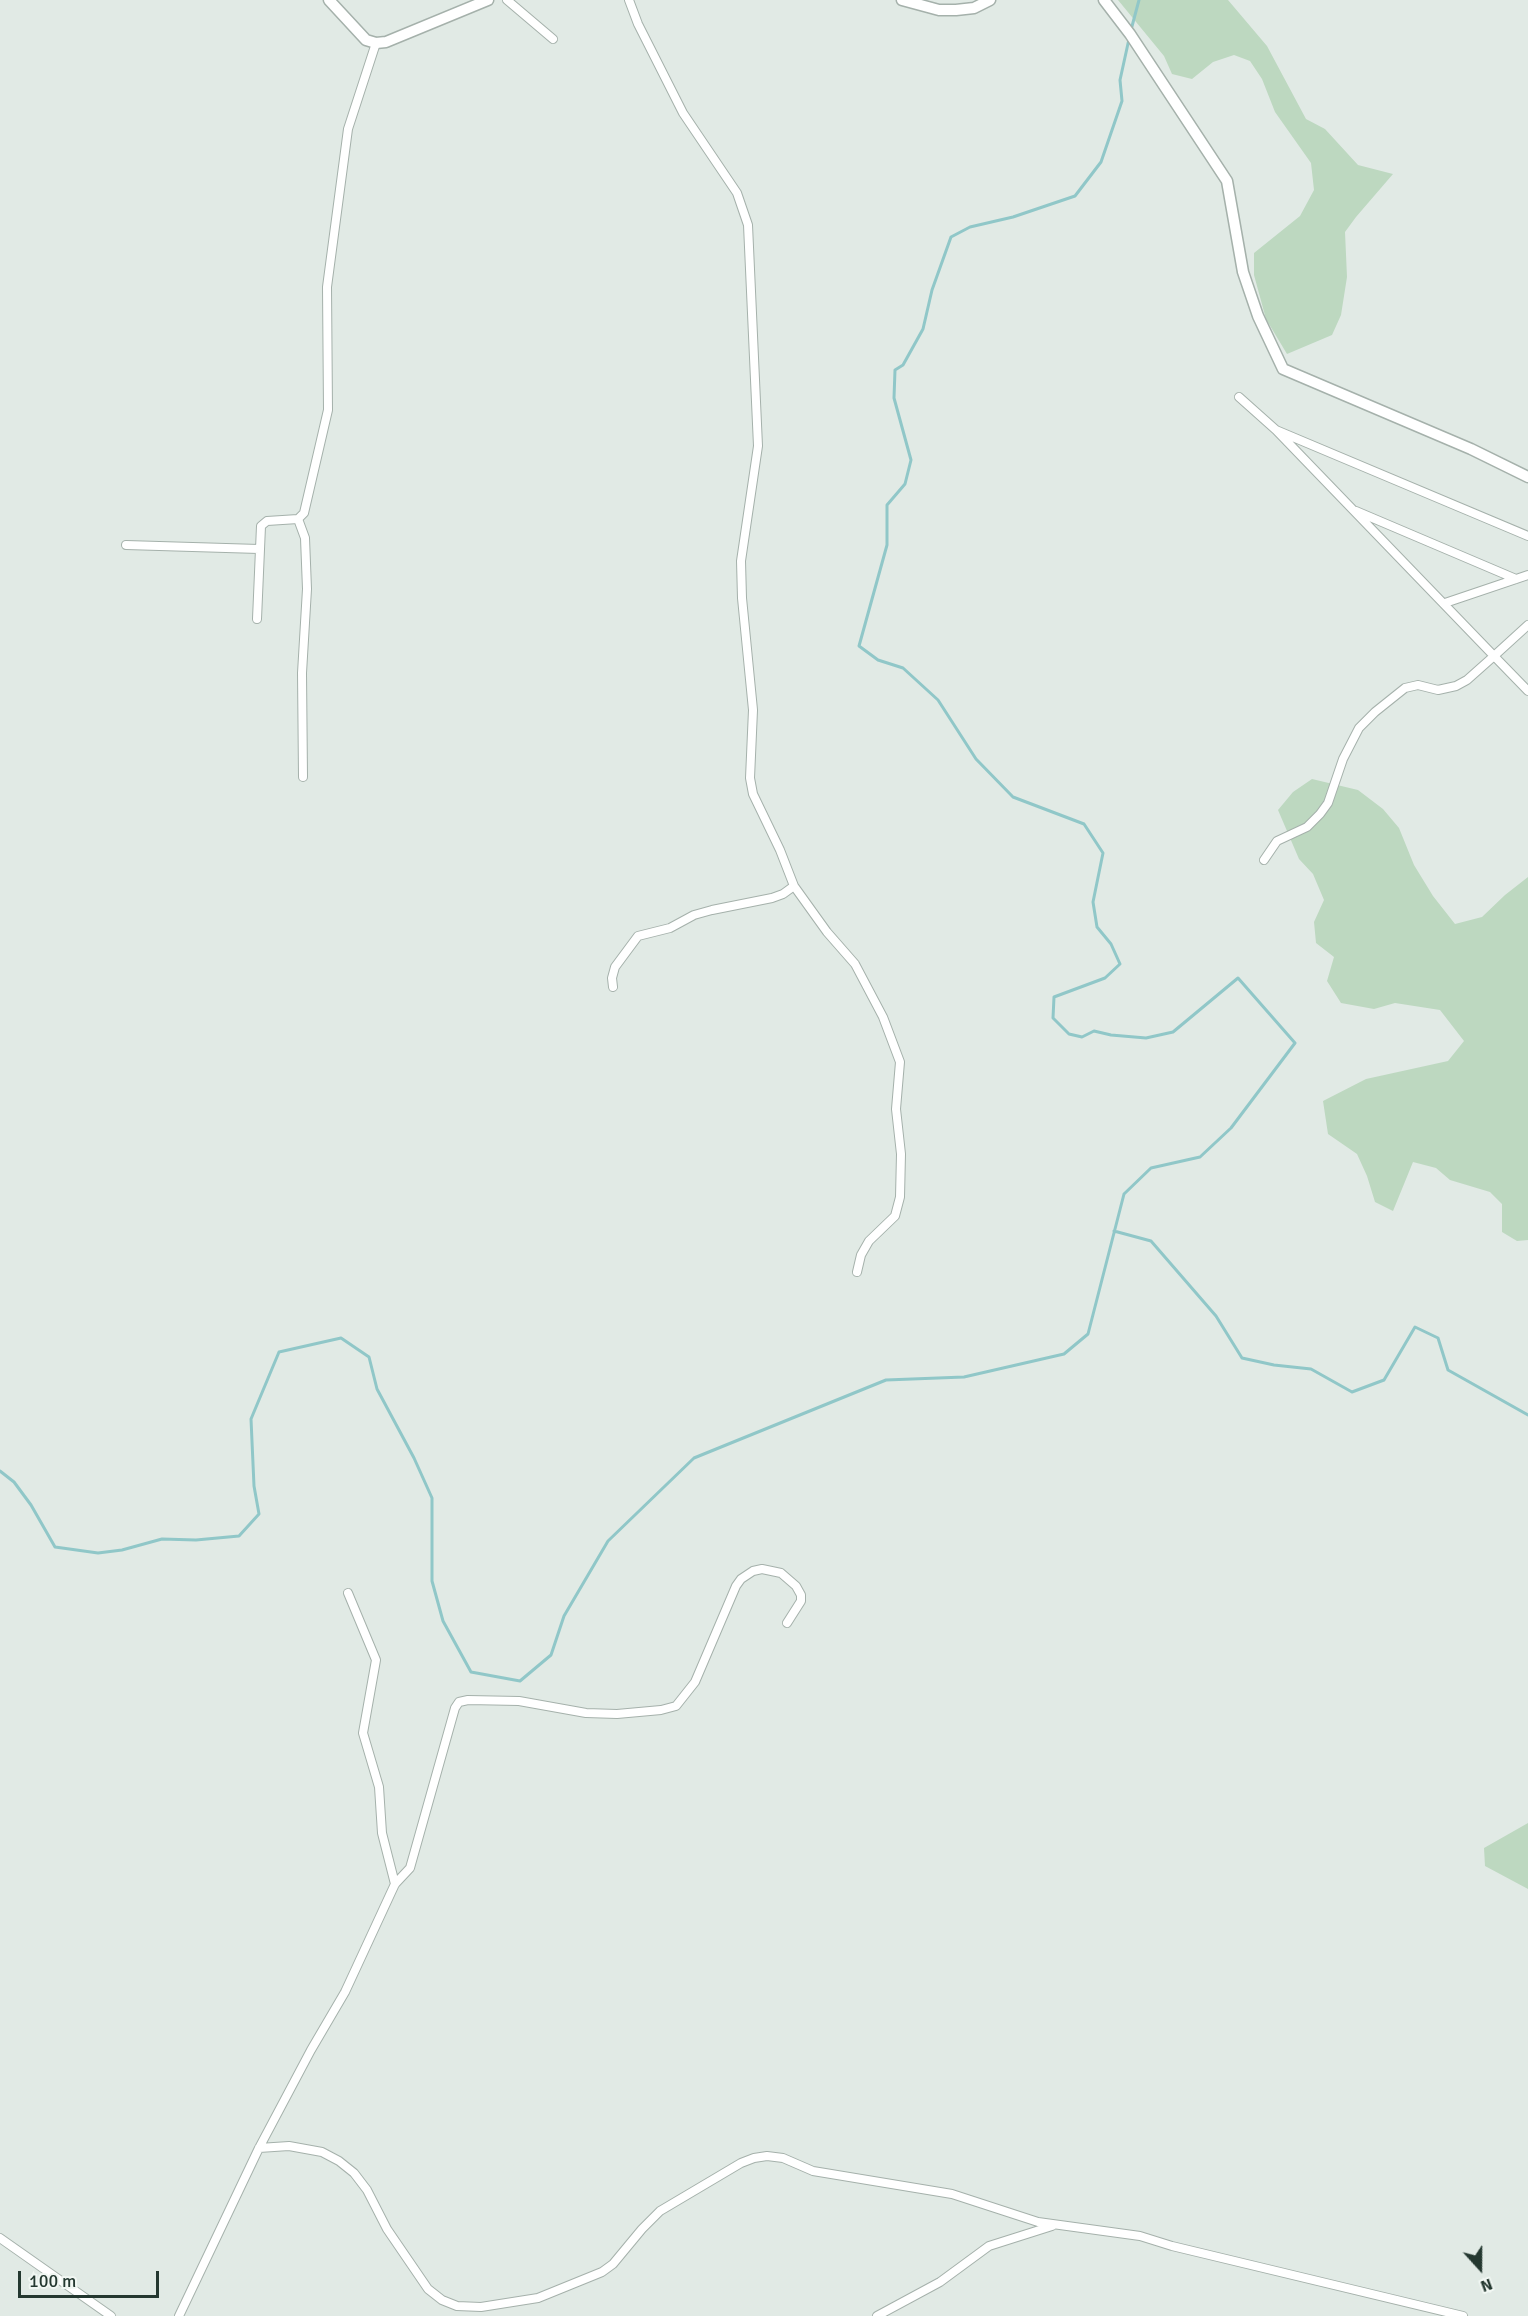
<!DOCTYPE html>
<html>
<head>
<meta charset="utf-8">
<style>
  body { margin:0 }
  #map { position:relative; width:1528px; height:2316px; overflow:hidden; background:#e1eae5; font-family:Signika,sans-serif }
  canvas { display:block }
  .north { position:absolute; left:1450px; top:2238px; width:60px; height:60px; -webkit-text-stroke:4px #f1f7f3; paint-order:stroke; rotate:159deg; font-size:16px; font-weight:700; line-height:24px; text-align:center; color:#243830 }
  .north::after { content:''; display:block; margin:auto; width:21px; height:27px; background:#243830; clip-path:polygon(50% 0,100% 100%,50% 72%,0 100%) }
  .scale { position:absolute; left:18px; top:2271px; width:141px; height:27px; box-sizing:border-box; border:3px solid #243830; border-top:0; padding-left:8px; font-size:18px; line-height:21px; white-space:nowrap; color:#243830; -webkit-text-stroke:4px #f1f7f3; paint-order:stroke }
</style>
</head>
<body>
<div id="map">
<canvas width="1528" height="2316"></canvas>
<div class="north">N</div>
<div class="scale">100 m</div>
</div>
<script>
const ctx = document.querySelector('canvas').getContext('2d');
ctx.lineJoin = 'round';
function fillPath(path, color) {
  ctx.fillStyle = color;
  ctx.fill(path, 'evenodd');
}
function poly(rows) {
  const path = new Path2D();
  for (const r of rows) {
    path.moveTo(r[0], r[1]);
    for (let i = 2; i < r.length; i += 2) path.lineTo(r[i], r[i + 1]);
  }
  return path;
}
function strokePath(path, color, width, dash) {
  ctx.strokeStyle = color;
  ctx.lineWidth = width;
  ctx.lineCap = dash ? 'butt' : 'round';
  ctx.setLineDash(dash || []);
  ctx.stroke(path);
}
fillPath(poly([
  [1118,0,1228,0,1267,46,1306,119,1325,129,1358,165,1393,174,1356,217,1345,232,1347,277,1341,315,1332,335,1287,354,1266,319,1254,275,1254,253,1300,216,1314,190,1311,163,1275,112,1262,79,1250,61,1234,55,1213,62,1192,79,1172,74,1164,56],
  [1312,779,1358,790,1383,809,1399,828,1414,865,1433,896,1455,924,1482,917,1505,895,1528,877,1528,1240,1517,1241,1502,1232,1502,1204,1490,1192,1450,1180,1436,1168,1413,1162,1393,1211,1375,1202,1367,1176,1357,1154,1328,1134,1323,1101,1366,1079,1448,1061,1464,1041,1440,1010,1395,1003,1374,1009,1341,1003,1327,981,1334,957,1316,943,1314,922,1324,900,1313,874,1299,859,1278,810,1293,792],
  [1528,1823,1528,1889,1485,1866,1484,1848]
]), '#bdd8c0');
strokePath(poly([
  [1131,30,1139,0],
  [1114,1231,1151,1241,1216,1316,1242,1358,1274,1365,1311,1369,1352,1392,1384,1380,1415,1327,1438,1338,1448,1370,1528,1415],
  [0,1471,14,1482,31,1505,55,1547,98,1553,122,1550,162,1539,196,1540,239,1536,259,1514,254,1486,251,1419,279,1352,341,1338,369,1357,377,1389,414,1458,432,1498,432,1581,443,1621,471,1672,520,1681,551,1655,564,1616,608,1541,694,1458,886,1380,964,1377,1064,1354,1088,1334,1124,1194,1151,1168,1200,1157,1231,1128,1295,1043,1238,978,1173,1032,1146,1038,1111,1035,1094,1031,1082,1037,1069,1034,1053,1018,1054,997,1105,978,1120,964,1111,944,1097,927,1093,902,1103,853,1084,824,1013,797,976,759,938,700,903,668,878,660,859,646,887,545,887,505,905,484,911,460,894,398,895,370,903,365,923,329,932,290,951,237,970,227,1013,217,1075,196,1101,162,1122,101,1120,80,1129,39]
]), '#90c7c8', 3);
const minor = poly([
  [507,0,553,39],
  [629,0,638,24,683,113,737,193,748,225,758,446,741,561,742,598,753,710,750,778,753,794,780,850,794,886,827,932,855,964,883,1017,900,1062,896,1109,901,1154,900,1197,895,1216,869,1241,861,1255,857,1272],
  [1239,397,1276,430],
  [1356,511,1516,579],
  [298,519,305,538,307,589,302,673,303,777],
  [1528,536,1276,430,1494,656,1528,625],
  [126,545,259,549],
  [1445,603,1528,575],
  [257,619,261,526,267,521,298,519,304,513,328,410,327,287,348,129,376,43],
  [1264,860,1277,841,1307,827,1320,814,1328,803,1343,759,1359,728,1375,712,1405,688,1418,685,1438,690,1456,686,1467,680,1494,656,1528,691],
  [613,987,612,978,615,967,638,936,670,928,694,915,712,910,772,898,783,894,794,886],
  [348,1593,376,1660,363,1733,379,1787,382,1833,395,1884],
  [259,2148,289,2146,322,2152,339,2161,354,2173,367,2190,387,2229,428,2289,442,2300,457,2306,481,2307,538,2298,602,2272,613,2264,642,2229,660,2211,741,2163,754,2158,767,2156,783,2158,813,2171,952,2194,1038,2222,1140,2236,1172,2246,1463,2316],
  [0,2238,111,2316],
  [179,2316,259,2148,311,2050,345,1992,395,1884,410,1868,455,1708,459,1702,468,1700,519,1701,586,1713,617,1714,661,1710,676,1706,695,1682,736,1586,741,1579,753,1571,762,1569,781,1573,796,1586,801,1595,801,1601,787,1623],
  [877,2316,940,2282,989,2246,1052,2226]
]);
const tertiary = poly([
  [329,0,366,40,376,43,386,42,488,0],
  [902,0,939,10,956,10,974,8,990,0],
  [1104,0,1130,34,1227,181,1243,272,1258,316,1283,369,1471,449,1528,477]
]);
strokePath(minor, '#a5b1ab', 10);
strokePath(tertiary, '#a5b1ab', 13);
strokePath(minor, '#fff', 8);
strokePath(tertiary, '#fff', 10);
</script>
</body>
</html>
